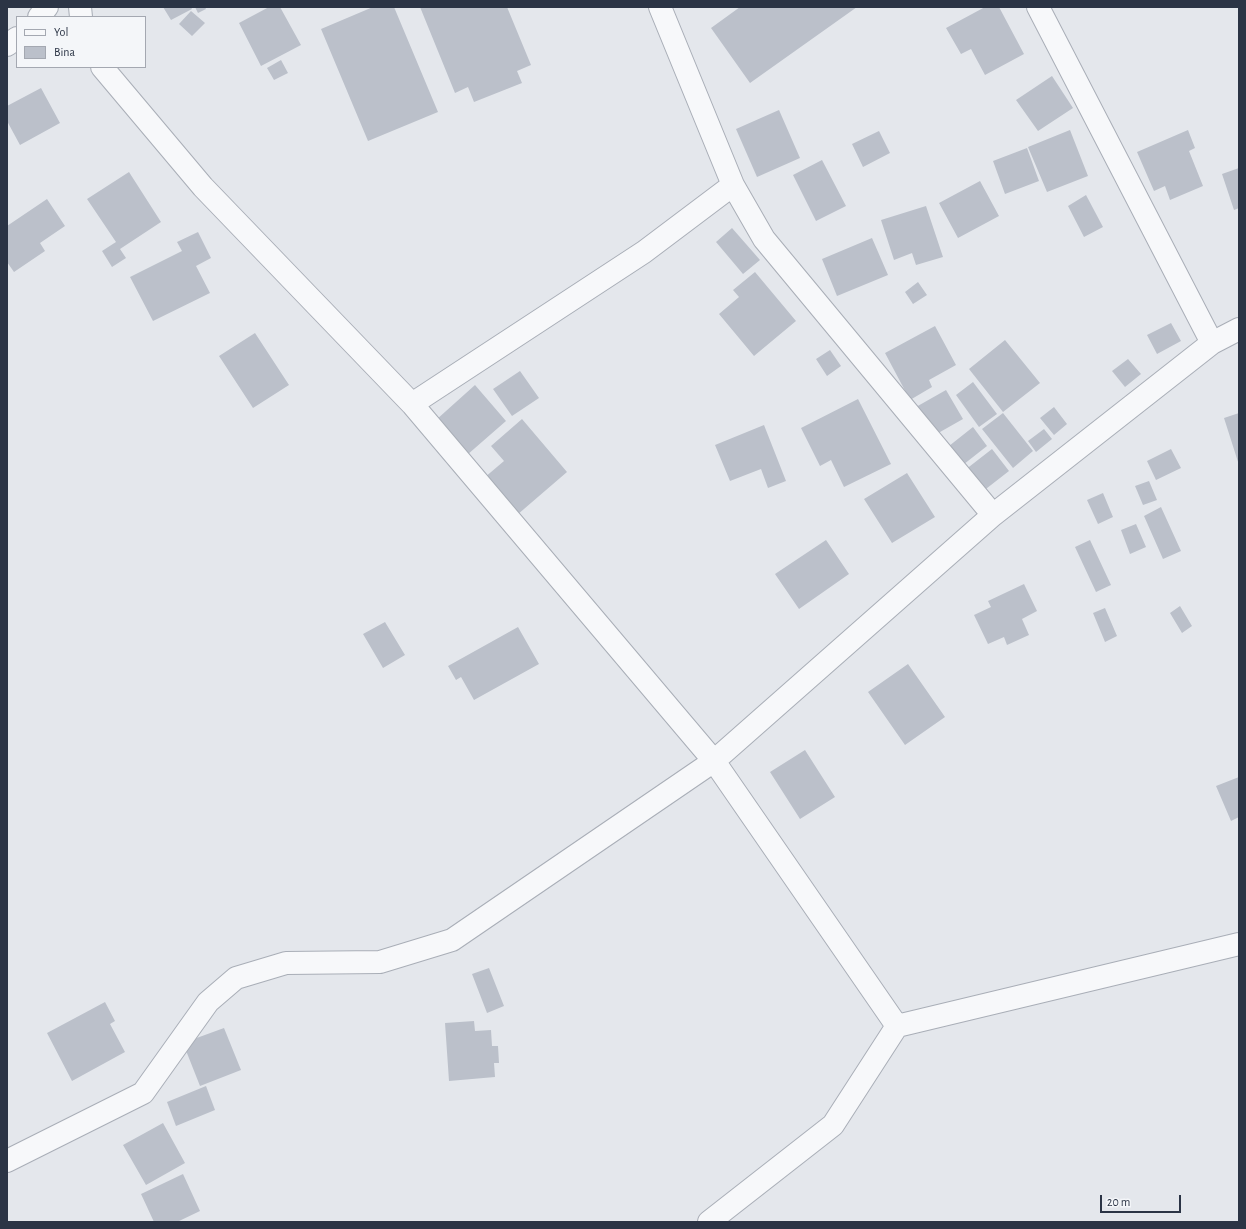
<!DOCTYPE html>
<html>
<head>
<meta charset="utf-8">
<style>
  body { margin:0 }
  #map { position:relative; width:1246px; height:1229px; overflow:hidden; background:#e4e7ec; font-family:"Alegreya Sans",sans-serif }
  canvas { display:block }
  .frame { position:absolute; inset:0; border:8px solid #2b3445; pointer-events:none }
  .legend { position:absolute; left:16px; top:16px; width:130px; height:52px; box-sizing:border-box; background:#f4f6f9; border:1px solid #a4a8b1; margin:0; padding:5px 7px; list-style:none; font-size:12px; color:#2b3445 }
  .legend li { display:flex; align-items:center; gap:8px; height:20px }
  .legend b { width:20px; border:1px solid #a4a8b1 }
  .scale { position:absolute; left:1100px; top:1195px; width:81px; height:18px; box-sizing:border-box; border:2px solid #2b3445; border-top:0; padding-left:5px; font-size:12px; line-height:14px; white-space:nowrap; color:#2b3445; -webkit-text-stroke:3px #f4f6f9; paint-order:stroke }
</style>
</head>
<body>
<div id="map">
<canvas width="1246" height="1229"></canvas>
<div class="frame"></div>
<ul class="legend">
<li><b style="height:5px;background:#f7f8fa"></b>Yol</li>
<li><b style="height:11px;background:#bbc0ca"></b>Bina</li>
</ul>
<div class="scale">20 m</div>
</div>
<script>
const ctx = document.querySelector('canvas').getContext('2d');
ctx.lineJoin = 'round';
function fillPath(path, color) {
  ctx.fillStyle = color;
  ctx.fill(path, 'evenodd');
}
function poly(rows) {
  const path = new Path2D();
  for (const r of rows) {
    path.moveTo(r[0], r[1]);
    for (let i = 2; i < r.length; i += 2) path.lineTo(r[i], r[i + 1]);
  }
  return path;
}
function strokePath(path, color, width, dash) {
  ctx.strokeStyle = color;
  ctx.lineWidth = width;
  ctx.lineCap = dash ? 'butt' : 'round';
  ctx.setLineDash(dash || []);
  ctx.stroke(path);
}
fillPath(poly([
  [163,7,191,7,192,9,171,20],
  [195,7,205,7,206,9,198,13],
  [269,7,280,7,301,45,261,66,239,23],
  [373,7,394,7,438,112,368,141,321,29],
  [420,7,507,7,531,65,517,71,522,83,474,102,468,87,455,93],
  [740,7,857,7,750,83,711,28],
  [985,7,999,7,1024,54,985,75,971,49,961,54,946,28],
  [191,11,205,23,192,36,179,24],
  [281,60,288,73,274,80,267,68],
  [1052,76,1073,108,1038,131,1016,100],
  [41,88,60,123,20,145,7,121,7,106],
  [779,110,800,158,757,177,736,129],
  [1070,130,1088,176,1047,192,1028,147],
  [1188,130,1195,148,1189,151,1203,186,1170,200,1165,186,1154,191,1137,152],
  [879,131,890,153,863,167,852,144],
  [1027,148,1039,181,1005,194,993,161],
  [822,160,846,206,816,221,793,175],
  [1239,168,1239,208,1234,210,1222,174],
  [129,172,161,222,120,249,126,258,112,267,102,251,116,242,87,199],
  [980,181,999,216,958,238,939,203],
  [1086,195,1103,227,1084,237,1068,206],
  [47,199,65,226,40,243,45,251,14,272,7,262,7,226],
  [926,206,943,257,916,265,912,253,894,260,881,220],
  [732,228,760,260,743,274,716,242],
  [198,232,211,258,196,266,210,293,153,321,130,277,182,251,177,242],
  [872,238,888,275,837,296,822,259],
  [755,272,796,321,754,356,719,314,739,297,733,290],
  [918,282,927,295,913,304,905,292],
  [1171,323,1181,341,1157,354,1147,335],
  [935,326,956,365,929,380,932,387,910,400,885,353],
  [255,333,289,385,253,408,219,356],
  [1005,340,1040,383,1003,412,969,369],
  [830,350,841,366,827,376,816,359],
  [1128,359,1141,374,1125,387,1112,371],
  [520,371,539,398,512,416,493,389],
  [973,382,997,414,979,427,956,395],
  [475,385,506,421,467,455,436,420],
  [946,390,963,419,933,436,916,407],
  [858,399,891,464,844,487,831,460,820,466,801,428],
  [1054,407,1067,424,1054,435,1040,418],
  [1003,413,1033,451,1013,468,982,429],
  [1239,413,1239,465,1224,418],
  [522,419,567,472,517,515,484,478,504,461,491,446],
  [764,425,786,481,768,488,761,469,730,481,715,445],
  [973,427,987,446,959,468,944,450],
  [1044,429,1052,439,1036,452,1028,441],
  [992,449,1009,471,982,492,965,470],
  [1171,449,1181,468,1156,480,1147,461],
  [907,473,935,517,892,543,864,499],
  [1149,481,1157,500,1143,505,1135,486],
  [1103,493,1113,517,1098,524,1087,500],
  [1161,507,1181,551,1163,559,1144,516],
  [1136,524,1146,547,1130,554,1121,530],
  [826,540,849,574,799,609,775,574],
  [1090,540,1111,585,1096,592,1075,547],
  [1024,584,1037,611,1022,619,1029,635,1007,645,1004,637,988,644,974,615,991,607,988,601],
  [1180,606,1192,626,1182,633,1170,613],
  [1105,608,1117,636,1105,642,1093,613],
  [385,622,405,655,383,668,363,634],
  [518,627,539,664,474,700,461,677,456,680,448,666],
  [908,664,945,717,905,745,868,692],
  [805,750,835,797,800,819,770,772],
  [1239,777,1239,817,1231,821,1216,786],
  [489,968,504,1006,487,1013,472,974],
  [105,1002,115,1021,110,1024,125,1052,72,1081,47,1033],
  [474,1021,475,1031,491,1030,492,1046,498,1046,499,1063,494,1063,495,1077,449,1081,445,1023],
  [224,1028,241,1070,200,1086,183,1043],
  [206,1086,215,1110,176,1126,167,1102],
  [163,1123,185,1163,146,1185,123,1145],
  [183,1174,200,1211,177,1222,154,1222,141,1194]
]), '#bbc0ca');
const minor = poly([
  [80,7,81,17],
  [660,7,733,185,764,239,993,515],
  [1038,7,1212,343],
  [39,17,47,7],
  [7,45,17,38],
  [102,67,203,187,412,404,714,761,897,1026],
  [412,404,644,252,733,185],
  [7,1161,143,1093,208,1002,236,978,286,963,380,962,452,940,714,761,993,515,1212,343,1239,329],
  [709,1222,833,1125,897,1026,1239,944]
]);
strokePath(minor, '#a9aeb7', 24);
strokePath(minor, '#f7f8fa', 22);
</script>
</body>
</html>
